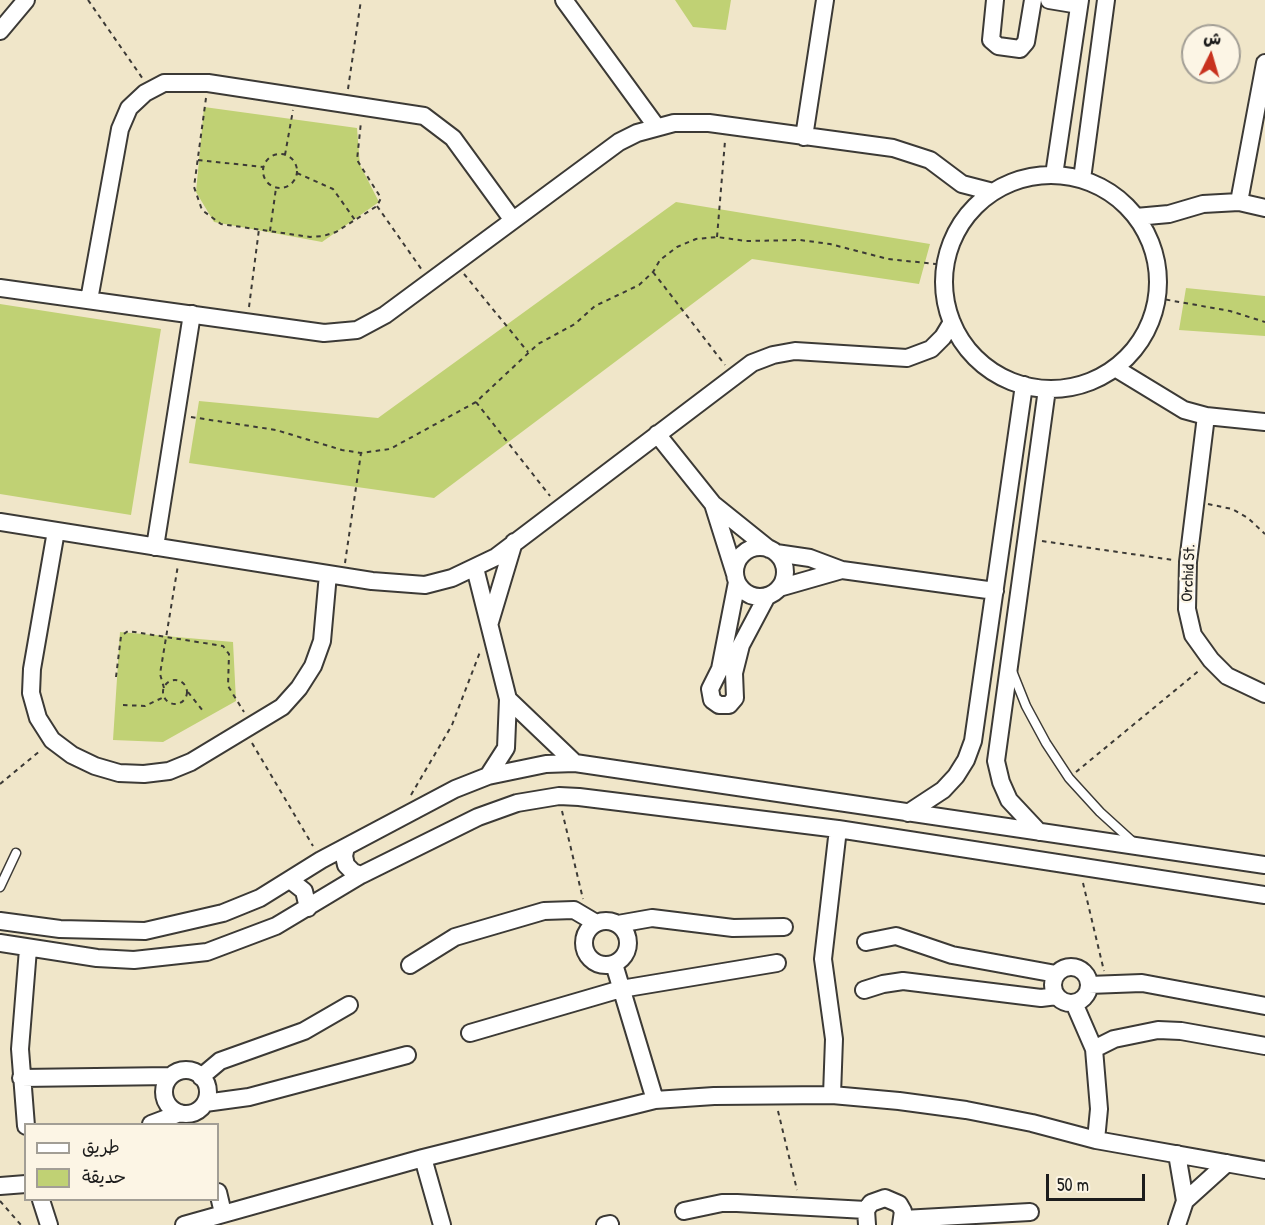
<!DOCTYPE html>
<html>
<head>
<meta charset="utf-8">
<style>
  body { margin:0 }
  #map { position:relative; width:1265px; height:1225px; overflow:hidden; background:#f0e6c9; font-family:"Patrick Hand","Playpen Sans Arabic",sans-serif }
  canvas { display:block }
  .legend { position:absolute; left:24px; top:1123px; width:195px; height:78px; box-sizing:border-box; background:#fcf5e5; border:2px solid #a29e95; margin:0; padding:8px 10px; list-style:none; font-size:18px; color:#1c1c1c }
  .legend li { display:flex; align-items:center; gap:12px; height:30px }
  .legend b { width:30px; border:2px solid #a29e95 }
  .north { position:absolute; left:1181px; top:24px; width:60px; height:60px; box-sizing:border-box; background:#fcf5e5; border:2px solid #a29e95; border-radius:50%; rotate:5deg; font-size:16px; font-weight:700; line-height:24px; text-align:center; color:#1c1c1c }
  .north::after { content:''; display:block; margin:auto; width:21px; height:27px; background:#c8321e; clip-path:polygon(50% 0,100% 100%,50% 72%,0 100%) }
  .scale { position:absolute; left:1046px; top:1174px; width:99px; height:27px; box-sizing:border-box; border:3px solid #1c1c1c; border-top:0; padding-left:8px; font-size:18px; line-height:21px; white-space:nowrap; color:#1c1c1c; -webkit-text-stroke:4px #fcf5e5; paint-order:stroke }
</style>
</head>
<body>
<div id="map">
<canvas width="1265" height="1225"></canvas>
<ul class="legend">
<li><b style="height:8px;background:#fff"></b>طريق</li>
<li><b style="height:16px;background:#c0d174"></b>حديقة</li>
</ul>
<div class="north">ش</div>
<div class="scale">50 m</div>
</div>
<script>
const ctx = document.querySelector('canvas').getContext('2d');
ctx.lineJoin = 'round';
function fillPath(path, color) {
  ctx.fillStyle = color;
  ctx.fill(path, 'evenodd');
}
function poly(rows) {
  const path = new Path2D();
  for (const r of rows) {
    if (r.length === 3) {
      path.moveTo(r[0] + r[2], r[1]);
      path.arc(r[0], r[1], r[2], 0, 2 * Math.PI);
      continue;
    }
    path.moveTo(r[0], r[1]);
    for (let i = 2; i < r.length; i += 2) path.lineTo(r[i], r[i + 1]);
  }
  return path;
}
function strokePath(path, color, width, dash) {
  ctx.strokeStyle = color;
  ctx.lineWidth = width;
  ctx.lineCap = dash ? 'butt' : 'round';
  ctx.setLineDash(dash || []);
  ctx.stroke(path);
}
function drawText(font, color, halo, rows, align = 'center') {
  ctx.font = font + ' "Patrick Hand",sans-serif';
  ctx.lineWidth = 4.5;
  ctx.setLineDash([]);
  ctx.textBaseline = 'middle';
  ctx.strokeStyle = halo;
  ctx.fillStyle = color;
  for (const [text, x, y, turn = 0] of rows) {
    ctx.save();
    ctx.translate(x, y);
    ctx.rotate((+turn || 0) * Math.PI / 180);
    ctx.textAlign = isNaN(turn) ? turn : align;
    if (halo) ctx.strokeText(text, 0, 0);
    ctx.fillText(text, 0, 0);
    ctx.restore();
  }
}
fillPath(poly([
  [675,0,731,0,726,30,693,27],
  [204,107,357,128,360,165,379,202,322,242,214,222,196,192],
  [676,202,930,244,919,284,752,259,434,498,189,463,199,401,378,418],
  [1186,288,1265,296,1265,336,1179,330],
  [0,304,161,329,131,515,0,494],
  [120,632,233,642,236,701,163,742,113,740]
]), '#c0d174');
const service = poly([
  [1012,671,1026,706,1046,743,1069,778,1100,812,1133,842],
  [0,887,16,853]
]);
const minor = poly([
  [564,0,656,126],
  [995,0,991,40,998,46,1020,49,1026,42,1033,0],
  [1049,0,1079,5],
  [0,31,26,0],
  [804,137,825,0],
  [1054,175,1080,0],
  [1051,282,107],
  [1082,179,1106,0],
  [1239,202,1265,63],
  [1136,217,1169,214,1203,204,1239,202,1265,208],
  [0,288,324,333,357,330,385,315,619,142,637,133,674,123,709,123,893,148,930,160,962,184,993,192],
  [89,300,120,129,129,108,145,93,164,83,208,83,424,116,453,138,512,219],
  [1115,368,1184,410,1206,416,1265,422],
  [1206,416,1188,562,1187,609,1193,635,1211,660,1227,676,1265,694],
  [657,434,713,504,769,549],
  [713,504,735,574],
  [0,522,372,581,425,585,452,578,496,557,752,363,773,355,795,351,907,358,931,349,943,337,952,322],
  [56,531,32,669,31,693,38,718,52,740,72,755,95,766,119,773,144,774,169,771,191,762,282,707,299,688,313,666,322,641,328,574],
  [155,547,192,314],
  [760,572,25],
  [776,553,810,558,842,570,995,591],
  [475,568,508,699,506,748,488,776],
  [737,582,720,669,710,689,712,700,719,705,729,705,735,698,734,673,741,645,767,596],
  [779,588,842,570],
  [490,622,514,542],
  [508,699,575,763],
  [908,813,943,790,956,776,966,760,973,741,1024,385],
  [1039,832,1009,800,1001,782,996,761,1047,389],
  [346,847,344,856,346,865,353,872,361,875],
  [290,880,304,891,308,908],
  [606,943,22],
  [0,921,60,929,145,931,223,913,260,898,321,860,455,789,488,776,546,764,575,763,1265,865],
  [618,924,652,918,733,928,784,927],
  [866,942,896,936,952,955,1056,974],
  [0,943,97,958,134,960,207,952,276,926,361,875,478,817,517,803,559,796,579,797,838,829,1265,895],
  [614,964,655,1100],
  [410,965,455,937,544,911,574,910,596,923],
  [1071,985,18],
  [1089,985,1142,983,1265,1006],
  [864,990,883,984,903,981,1041,998,1057,996],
  [1074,1003,1094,1049,1099,1109,1096,1140],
  [470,1033,621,989,777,963],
  [1094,1049,1114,1039,1158,1030,1181,1031,1265,1046],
  [186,1092,22],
  [201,1077,220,1061,304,1031,349,1005],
  [21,1078,171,1076],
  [832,1095,834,1039,823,959,838,829],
  [205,1103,249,1097,407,1055],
  [151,1124,180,1113],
  [26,1126,20,1049,28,949],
  [423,1158,442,1225],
  [0,1186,26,1184],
  [218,1192,223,1213],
  [41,1200,49,1225],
  [1185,1201,1227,1163],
  [684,1211,722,1203,737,1203,866,1210],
  [903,1219,1030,1212],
  [184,1225,423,1158,655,1100,714,1096,832,1095,899,1101,966,1110,1032,1123,1096,1140,1265,1170],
  [605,1225,610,1224],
  [867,1225,866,1210,871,1203,885,1198,899,1204,903,1211,901,1225],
  [1177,1225,1185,1201,1177,1154]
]);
strokePath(service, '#3c3a36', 11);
strokePath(minor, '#3c3a36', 20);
strokePath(poly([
  [88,0,143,79],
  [348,89,361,0],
  [206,98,194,187,202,210,221,224,310,237,323,236,336,232,377,206,381,198,357,160,361,122],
  [280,171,17],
  [285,155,293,110],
  [198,160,263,167],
  [297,173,333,189,355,220],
  [377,206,422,270],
  [270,231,276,188],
  [717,237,725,141],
  [653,272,725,365],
  [464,274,528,352],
  [1157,298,1230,311,1265,322],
  [249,307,259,229],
  [476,402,550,496],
  [191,417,276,430,342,450,361,453,390,449,476,402,538,344,575,324,595,306,639,285,653,272,660,260,677,247,696,239,717,237,746,241,800,240,830,244,888,259,945,265],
  [1208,504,1232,509,1248,518,1265,534],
  [1042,541,1173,560],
  [345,563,361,453],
  [116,677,121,636,128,631,223,646,229,654,228,686,244,712],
  [175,692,12],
  [164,688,160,674,178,565],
  [188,692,203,711],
  [123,705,145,706,164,697],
  [252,743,313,846],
  [1076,772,1201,669],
  [0,784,41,750],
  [411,795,452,725,480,652],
  [562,811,583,899],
  [1083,883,1104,971],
  [778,1111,797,1190],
  [0,1201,21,1225]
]), '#3c3a36', 2, [4.5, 4.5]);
strokePath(service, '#fff', 8);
strokePath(minor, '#fff', 16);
drawText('16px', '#1c1c1c', '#fcf5e5', [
  ["Orchid St.",1189,573,-87]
]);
</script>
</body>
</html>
